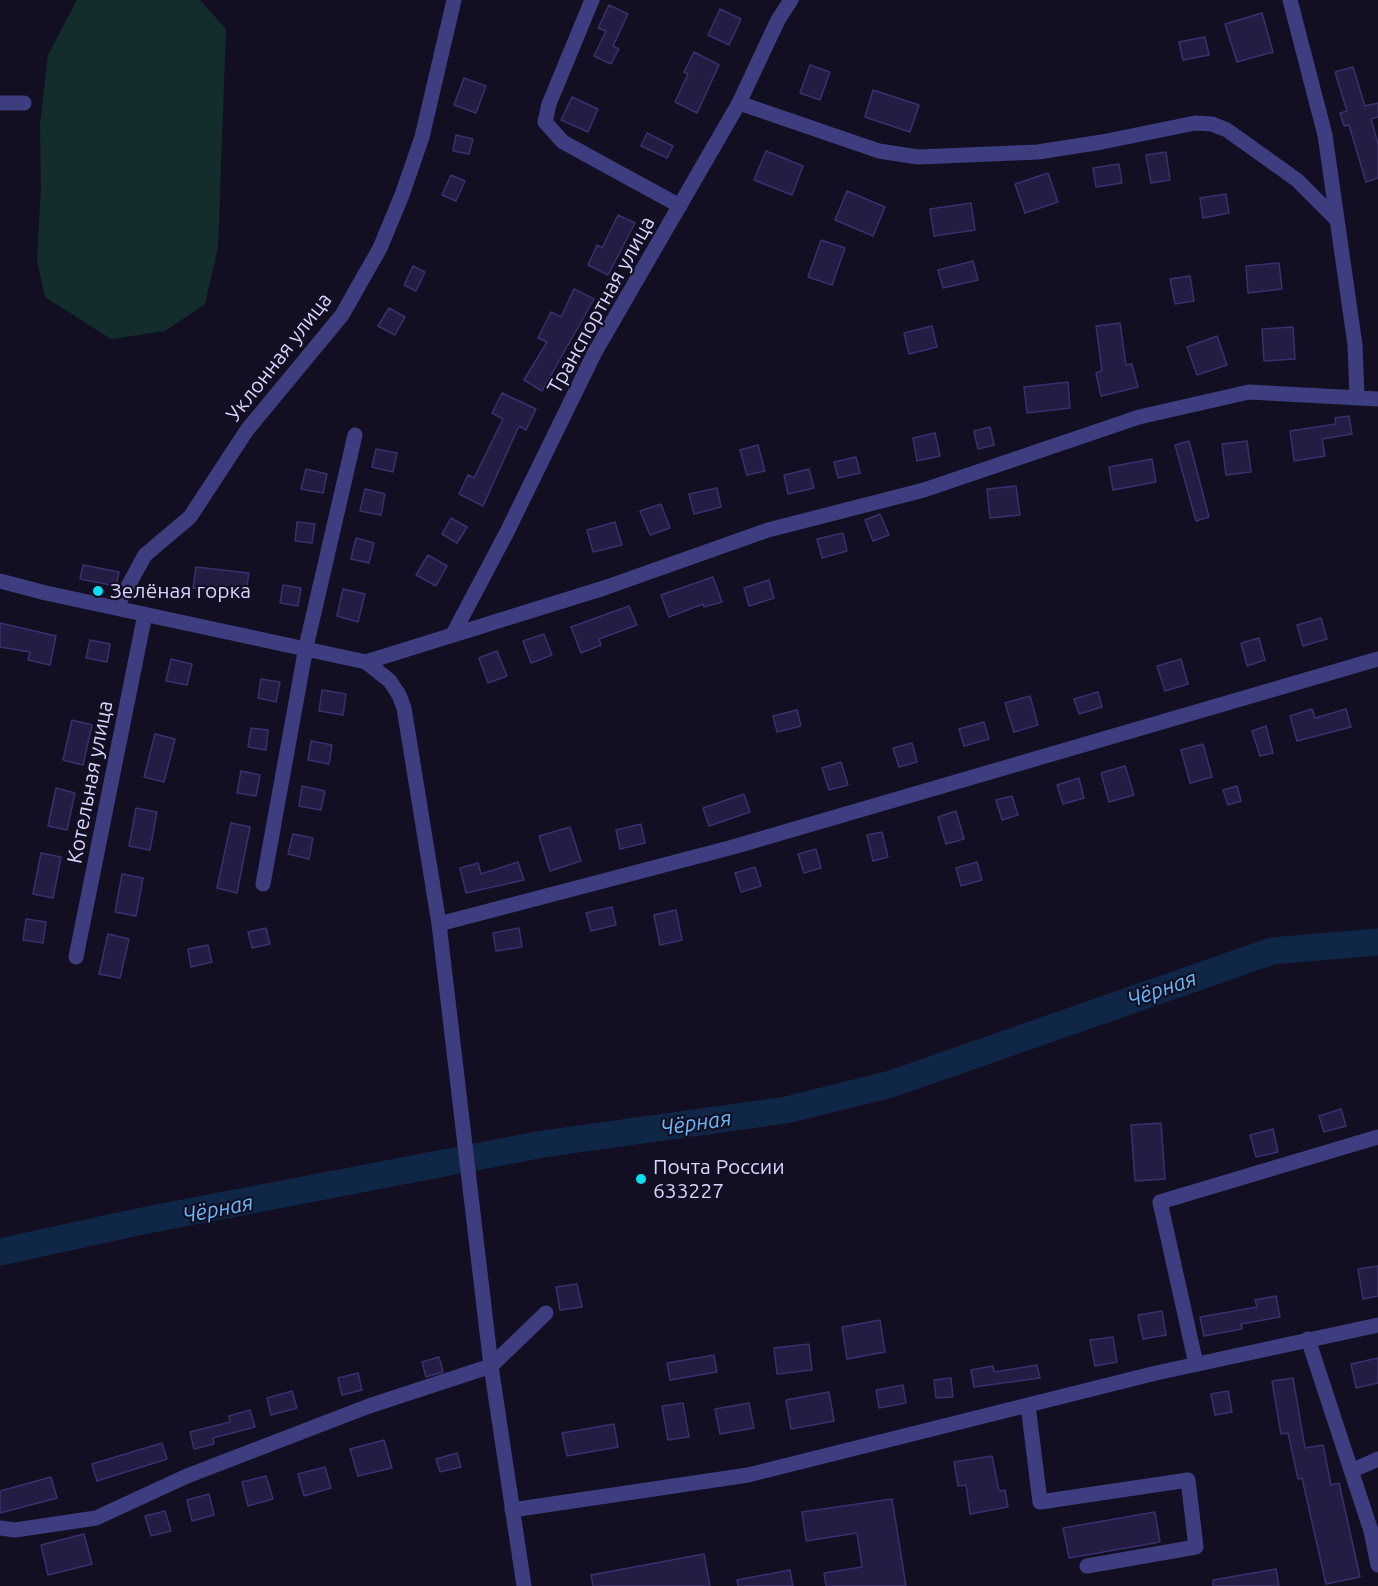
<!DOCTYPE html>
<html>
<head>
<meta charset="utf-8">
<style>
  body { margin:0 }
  canvas { display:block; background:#120f23 }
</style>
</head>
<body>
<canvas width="1378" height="1586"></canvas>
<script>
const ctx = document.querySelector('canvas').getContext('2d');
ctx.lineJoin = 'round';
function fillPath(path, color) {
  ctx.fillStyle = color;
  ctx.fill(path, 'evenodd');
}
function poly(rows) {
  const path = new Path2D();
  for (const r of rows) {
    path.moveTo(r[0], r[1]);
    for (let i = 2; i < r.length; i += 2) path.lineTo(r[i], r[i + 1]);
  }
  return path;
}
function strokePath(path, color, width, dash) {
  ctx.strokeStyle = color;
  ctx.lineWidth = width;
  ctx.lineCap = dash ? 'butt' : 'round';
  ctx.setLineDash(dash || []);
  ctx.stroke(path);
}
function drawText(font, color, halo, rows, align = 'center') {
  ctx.font = font + ' Ubuntu,sans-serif';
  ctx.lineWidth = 4.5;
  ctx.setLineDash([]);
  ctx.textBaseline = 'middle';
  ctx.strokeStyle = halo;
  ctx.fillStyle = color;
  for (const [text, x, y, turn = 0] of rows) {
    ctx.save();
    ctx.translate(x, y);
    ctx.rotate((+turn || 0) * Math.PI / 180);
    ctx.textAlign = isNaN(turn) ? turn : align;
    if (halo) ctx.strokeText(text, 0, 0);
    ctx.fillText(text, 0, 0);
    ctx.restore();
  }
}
fillPath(poly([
  [77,0,200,0,226,29,218,247,205,304,165,331,111,339,45,297,37,260,41,189,40,125,48,55]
]), '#132d2c');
strokePath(poly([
  [0,1252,142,1221,543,1144,786,1110,891,1084,1272,951,1378,942]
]), '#102647', 27);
const building = poly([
  [609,5,628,14,613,46,619,49,611,64,594,56,606,31,598,28,609,5],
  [720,9,741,19,729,45,708,35,720,9],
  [1262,13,1273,52,1237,62,1225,24,1262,13],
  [1205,37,1209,55,1183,60,1179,42,1205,37],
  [694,52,719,65,697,113,675,102,688,74,684,72,694,52],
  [810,65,830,72,820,100,800,93,810,65],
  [1353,67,1365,106,1378,103,1378,117,1371,119,1378,144,1378,178,1366,182,1349,125,1344,126,1340,113,1347,111,1335,72,1353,67],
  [464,78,486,86,476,113,454,105,464,78],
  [873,90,919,105,910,132,865,117,873,90],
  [572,97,598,109,588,132,561,120,572,97],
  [647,133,673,146,667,158,641,146,647,133],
  [456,135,473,139,469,154,453,151,456,135],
  [766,151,803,166,792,195,754,180,766,151],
  [1166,152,1170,180,1151,183,1146,155,1166,152],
  [1119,164,1122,183,1096,187,1093,168,1119,164],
  [1048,173,1058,202,1025,213,1015,184,1048,173],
  [451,175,465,181,456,201,442,195,451,175],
  [847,191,885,207,873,236,835,220,847,191],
  [1226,194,1229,213,1203,218,1200,198,1226,194],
  [971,203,975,230,934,236,930,209,971,203],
  [618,215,635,223,608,275,588,265,597,245,602,248,618,215],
  [821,240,845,248,832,285,808,277,821,240],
  [973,261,978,280,943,288,938,270,973,261],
  [1279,263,1282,289,1248,293,1246,266,1279,263],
  [413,266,425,272,416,291,404,285,413,266],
  [1190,276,1194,301,1175,304,1170,279,1190,276],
  [574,289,594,299,542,391,524,380,547,342,538,338,551,312,561,317,574,289],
  [389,308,405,317,395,335,378,326,389,308],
  [1120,323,1126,365,1132,364,1138,387,1101,396,1096,373,1102,371,1096,326,1120,323],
  [932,326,937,347,909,354,904,333,932,326],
  [1293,327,1295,359,1264,361,1262,329,1293,327],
  [1217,336,1227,365,1197,375,1187,347,1217,336],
  [1068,382,1070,408,1027,413,1024,387,1068,382],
  [502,393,536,409,526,430,519,426,483,506,459,494,468,475,474,478,503,419,492,413,502,393],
  [1349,416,1352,434,1322,439,1325,456,1294,461,1290,431,1336,424,1335,418,1349,416],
  [990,427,994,445,978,449,974,431,990,427],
  [935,433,940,456,917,461,913,438,935,433],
  [1189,441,1209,517,1196,521,1175,445,1189,441],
  [1247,441,1251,472,1226,475,1222,444,1247,441],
  [758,445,765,471,747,475,740,450,758,445],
  [376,449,397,453,393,472,372,467,376,449],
  [856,457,860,473,838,478,834,462,856,457],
  [1152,459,1156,482,1113,490,1109,467,1152,459],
  [306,469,327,474,323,493,301,489,306,469],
  [809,469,814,488,788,494,784,475,809,469],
  [1016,486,1020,515,990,518,987,489,1016,486],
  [717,488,721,507,694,514,689,494,717,488],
  [365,489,385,494,381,515,360,511,365,489],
  [661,504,670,528,650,535,640,511,661,504],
  [880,514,889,535,873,541,865,520,880,514],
  [451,518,467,527,457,543,442,534,451,518],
  [297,522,315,524,312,543,295,541,297,522],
  [615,522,622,545,593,552,587,530,615,522],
  [843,533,847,551,822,558,817,539,843,533],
  [356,538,374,543,369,563,351,559,356,538],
  [428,555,447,566,436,586,416,575,428,555],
  [83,565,119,572,116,586,80,579,83,565],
  [196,567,249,573,246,593,212,587,212,591,193,588,196,567],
  [713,577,722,602,704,607,703,604,669,617,661,595,713,577],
  [769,580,774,598,749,606,744,588,769,580],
  [283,585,301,588,298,606,280,603,283,585],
  [343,589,365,594,358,622,337,616,343,589],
  [629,606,637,625,599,639,601,645,581,653,571,627,629,606],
  [1321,618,1327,639,1303,646,1297,625,1321,618],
  [0,623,56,636,50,665,28,660,30,652,0,647,0,623],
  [544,634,552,655,531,663,523,641,544,634],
  [1259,638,1265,660,1247,666,1241,643,1259,638],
  [90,640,110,644,107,662,86,658,90,640],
  [497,651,507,676,488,683,479,658,497,651],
  [171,659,192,664,187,685,166,681,171,659],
  [1181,659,1188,684,1165,691,1157,666,1181,659],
  [261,679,280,682,276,702,258,698,261,679],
  [322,690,346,694,343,715,319,711,322,690],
  [1098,692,1102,707,1079,714,1074,699,1098,692],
  [1030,696,1038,725,1014,732,1005,703,1030,696],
  [1312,709,1315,718,1346,709,1351,727,1297,741,1290,716,1312,709],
  [797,710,801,726,777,732,773,716,797,710],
  [72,720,92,725,83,765,63,760,72,720],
  [984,722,989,739,964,746,959,729,984,722],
  [1266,726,1273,753,1260,756,1252,731,1266,726],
  [251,728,268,730,266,750,248,747,251,728],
  [155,734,175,739,164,782,144,777,155,734],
  [311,741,332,745,329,764,308,760,311,741],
  [912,743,917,762,899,767,893,748,912,743],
  [1203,744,1212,777,1190,783,1181,750,1203,744],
  [841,762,848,785,829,790,822,768,841,762],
  [1125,766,1134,795,1109,802,1101,773,1125,766],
  [241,771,260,775,256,796,237,793,241,771],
  [1079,778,1084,798,1063,804,1057,785,1079,778],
  [302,786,325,791,321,810,299,806,302,786],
  [1237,786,1241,801,1228,805,1223,790,1237,786],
  [56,788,75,793,67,830,48,826,56,788],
  [744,794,750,812,709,826,703,808,744,794],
  [1012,796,1018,815,1002,820,996,800,1012,796],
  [136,808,157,812,150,850,129,846,136,808],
  [956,811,964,839,946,844,938,817,956,811],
  [231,823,250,827,237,893,217,888,231,823],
  [641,824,645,843,620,849,616,830,641,824],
  [570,827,581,861,550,871,539,836,570,827],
  [882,832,888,857,873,861,867,835,882,832],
  [293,834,313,838,309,859,288,854,293,834],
  [816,849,821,868,804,873,798,854,816,849],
  [41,853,61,857,53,898,33,894,41,853],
  [518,862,524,880,466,893,460,868,478,863,481,874,518,862],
  [977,862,982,880,961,886,956,868,977,862],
  [755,867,761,886,741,892,735,873,755,867],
  [122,874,143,878,136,916,115,912,122,874],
  [612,907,616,925,591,931,586,913,612,907],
  [676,910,682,940,660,945,654,915,676,910],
  [26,919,46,922,43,943,23,940,26,919],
  [266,928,270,944,252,948,248,932,266,928],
  [519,928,522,947,496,951,493,933,519,928],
  [108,934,129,939,120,978,99,974,108,934],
  [208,945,212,962,191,967,188,949,208,945],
  [1341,1109,1346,1126,1324,1132,1319,1116,1341,1109],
  [1161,1123,1165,1179,1135,1181,1131,1125,1161,1123],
  [1273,1129,1278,1152,1256,1157,1250,1135,1273,1129],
  [1378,1266,1378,1296,1363,1299,1358,1269,1378,1266],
  [577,1284,582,1307,560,1310,556,1287,577,1284],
  [1276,1296,1280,1317,1241,1324,1242,1329,1204,1336,1200,1317,1257,1307,1255,1300,1276,1296],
  [1162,1311,1166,1335,1143,1339,1138,1315,1162,1311],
  [880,1320,885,1352,847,1359,842,1327,880,1320],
  [1113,1337,1117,1362,1095,1366,1090,1340,1113,1337],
  [809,1344,812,1370,777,1374,774,1348,809,1344],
  [714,1355,717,1372,670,1380,667,1363,714,1355],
  [439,1357,443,1372,426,1377,422,1362,439,1357],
  [1378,1358,1378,1383,1356,1388,1351,1364,1378,1358],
  [1037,1365,1040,1378,974,1387,971,1370,993,1366,994,1372,1037,1365],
  [358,1373,362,1390,342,1395,338,1378,358,1373],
  [951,1378,953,1397,936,1398,934,1380,951,1378],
  [1293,1378,1305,1448,1323,1445,1331,1485,1339,1483,1360,1577,1326,1584,1302,1478,1298,1479,1288,1433,1281,1434,1272,1381,1293,1378],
  [903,1385,906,1403,879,1408,876,1390,903,1385],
  [292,1391,297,1408,271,1415,267,1398,292,1391],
  [1228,1391,1232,1412,1215,1415,1211,1394,1228,1391],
  [829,1392,834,1421,791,1429,786,1400,829,1392],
  [683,1403,689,1437,668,1440,662,1406,683,1403],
  [749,1403,754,1428,720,1434,715,1409,749,1403],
  [250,1410,255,1427,213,1438,214,1444,194,1449,190,1432,230,1422,229,1416,250,1410],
  [614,1424,618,1447,567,1456,562,1433,614,1424],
  [384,1440,392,1468,358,1476,350,1449,384,1440],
  [162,1443,167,1459,97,1481,92,1464,162,1443],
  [457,1453,461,1467,440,1472,436,1459,457,1453],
  [992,1456,999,1491,1005,1490,1008,1507,970,1514,966,1485,958,1486,954,1462,992,1456],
  [325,1467,331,1488,304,1496,298,1474,325,1467],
  [266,1476,273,1499,248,1506,242,1482,266,1476],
  [51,1477,57,1498,0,1513,0,1491,51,1477],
  [209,1494,214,1515,192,1521,187,1500,209,1494],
  [892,1499,906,1586,826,1586,824,1573,862,1567,857,1533,806,1541,802,1512,892,1499],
  [165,1511,171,1531,151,1536,145,1516,165,1511],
  [1155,1512,1160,1542,1069,1558,1063,1528,1155,1512],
  [84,1534,92,1564,48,1575,41,1545,84,1534],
  [704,1554,710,1586,593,1586,591,1575,704,1554],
  [1276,1569,1279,1586,1213,1586,1213,1580,1276,1569],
  [790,1570,793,1586,738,1586,737,1580,790,1570]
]);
fillPath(building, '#241c43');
strokePath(building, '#3b2f6e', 1.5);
strokePath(poly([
  [592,0,549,104,545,122,563,142,680,206],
  [1290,0,1325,135,1355,345,1357,397],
  [0,103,24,103],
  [739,103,879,151,918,157,1038,152,1102,142,1195,123,1212,124,1227,130,1297,180,1336,219],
  [0,581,46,593,366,662,390,681,399,695,404,708,439,924,491,1366,524,1586],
  [116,608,145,555,190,517,247,430,342,315,380,248,402,195,422,137,454,0],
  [453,634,507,532,595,352,739,103,778,20,791,0],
  [366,662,604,588,768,530,924,490,1139,417,1249,392,1378,399],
  [263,884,306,647,355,435],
  [439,924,733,847,1378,659],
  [76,957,145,614],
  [1308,1339,1371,1531,1378,1565],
  [1196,1364,1160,1202,1378,1137],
  [1028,1405,1040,1502,1188,1480,1196,1547,1087,1566],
  [1351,1471,1378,1459],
  [512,1510,748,1475,1156,1373,1378,1325],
  [0,1528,15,1530,96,1518,187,1476,369,1406,491,1366,546,1313]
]), '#3e3d80', 15);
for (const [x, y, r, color] of [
  [98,591,6,"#0bdef2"],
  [641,1179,6,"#0bdef2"]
]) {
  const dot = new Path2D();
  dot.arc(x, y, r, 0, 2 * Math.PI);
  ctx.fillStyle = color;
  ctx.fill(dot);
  strokePath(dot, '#120f23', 2);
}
drawText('21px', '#d8d4fd', '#120f23', [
  ["Транспортная улица",601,305,-61],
  ["Уклонная улица",279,357,-52],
  ["Котельная улица",90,782,-79]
]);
drawText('21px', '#d8d4fd', '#120f23', [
  ["Зелёная горка",110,591],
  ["Почта России",653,1167],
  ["633227",653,1191]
], 'left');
drawText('italic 22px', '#67b7f8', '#120f23', [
  ["Чёрная",1162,989,-19],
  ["Чёрная",696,1123,-8],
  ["Чёрная",218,1209,-11]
]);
</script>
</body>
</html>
